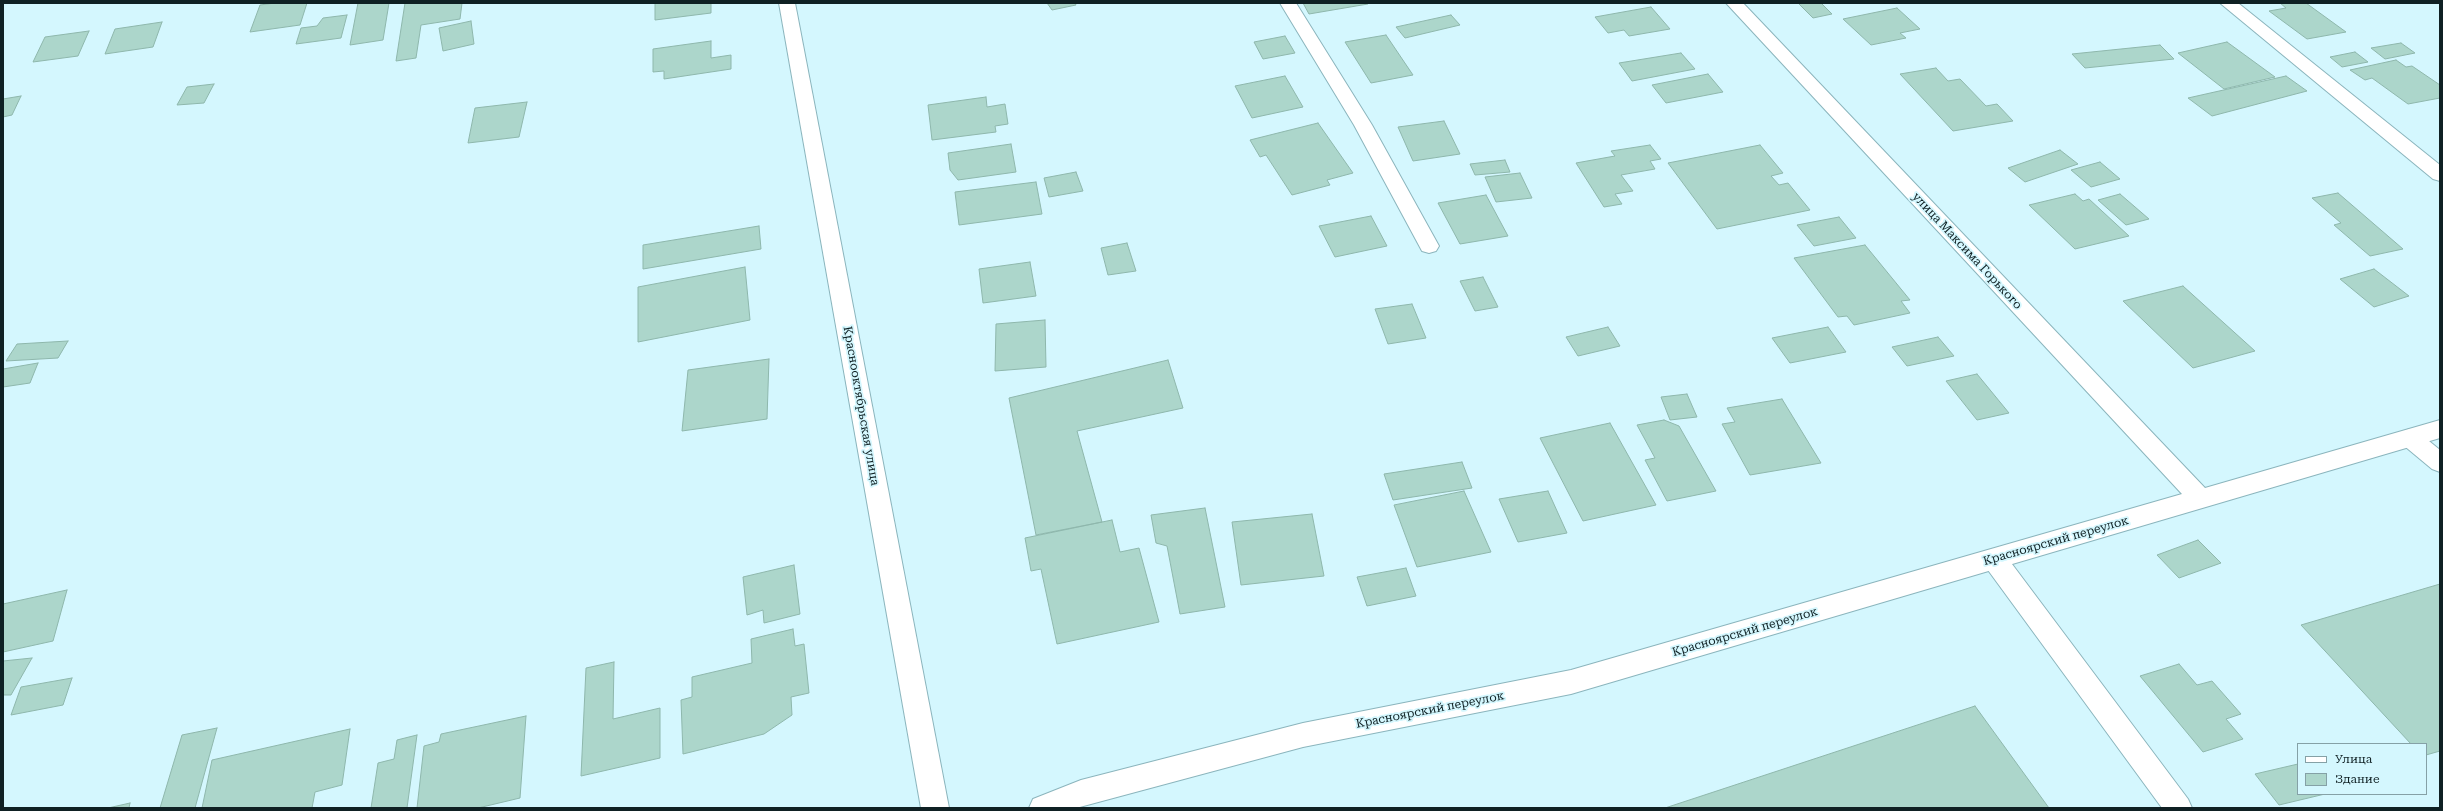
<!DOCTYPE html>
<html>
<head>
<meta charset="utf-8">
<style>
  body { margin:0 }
  #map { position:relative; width:2443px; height:811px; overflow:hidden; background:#d4f7fe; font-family:"Roboto Serif",serif }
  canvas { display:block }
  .frame { position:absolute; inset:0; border:4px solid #0f2023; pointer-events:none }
  .legend { position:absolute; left:2297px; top:743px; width:130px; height:52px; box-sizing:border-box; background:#d4f7fe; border:1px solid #85a1a6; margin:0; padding:5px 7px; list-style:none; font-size:12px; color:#0f2023 }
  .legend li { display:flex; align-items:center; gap:8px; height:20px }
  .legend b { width:20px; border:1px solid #85a1a6 }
</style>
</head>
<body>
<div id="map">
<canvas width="2443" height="811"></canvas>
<div class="frame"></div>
<ul class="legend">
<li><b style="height:5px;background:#fff"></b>Улица</li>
<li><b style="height:11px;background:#acd6cb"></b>Здание</li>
</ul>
</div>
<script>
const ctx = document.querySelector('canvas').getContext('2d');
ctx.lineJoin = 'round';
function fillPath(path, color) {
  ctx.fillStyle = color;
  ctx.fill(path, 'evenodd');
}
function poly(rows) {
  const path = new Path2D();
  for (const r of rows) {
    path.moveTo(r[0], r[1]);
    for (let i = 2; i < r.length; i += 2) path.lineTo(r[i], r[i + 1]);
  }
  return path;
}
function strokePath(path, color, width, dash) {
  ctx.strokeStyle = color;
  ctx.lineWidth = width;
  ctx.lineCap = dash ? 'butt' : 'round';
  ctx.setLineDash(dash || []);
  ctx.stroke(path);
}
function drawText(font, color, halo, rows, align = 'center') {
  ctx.font = font + ' "Roboto Serif",serif';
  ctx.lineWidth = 3.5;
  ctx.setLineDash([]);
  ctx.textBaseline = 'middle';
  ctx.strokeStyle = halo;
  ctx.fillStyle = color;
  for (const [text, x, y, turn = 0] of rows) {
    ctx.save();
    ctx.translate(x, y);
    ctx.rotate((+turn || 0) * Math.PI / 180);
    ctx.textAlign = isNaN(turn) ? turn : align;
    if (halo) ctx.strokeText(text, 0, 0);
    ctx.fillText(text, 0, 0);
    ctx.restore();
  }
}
const building = poly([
  [275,3,307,3,300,25,250,32,260,5,275,3],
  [358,3,389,3,383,40,350,45,358,3],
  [405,3,462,3,460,19,421,25,416,58,396,61,405,3],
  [655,3,711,3,711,13,655,20,655,3],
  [1047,3,1075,3,1076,5,1052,10,1047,3],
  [1303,3,1367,3,1368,4,1309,14,1303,3],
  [1798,3,1821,3,1832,14,1813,18,1798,3],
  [2280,3,2306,3,2346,32,2307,39,2269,11,2286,8,2280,3],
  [1651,7,1670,29,1629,36,1624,30,1608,33,1595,17,1651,7],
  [1897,8,1920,29,1900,33,1906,38,1871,45,1843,19,1897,8],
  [347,15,341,38,296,44,301,28,317,26,323,18,347,15],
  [1451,15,1460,25,1405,38,1396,27,1451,15],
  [471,21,474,44,443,51,439,28,471,21],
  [162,22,153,47,105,54,115,29,162,22],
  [89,31,78,56,33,62,45,37,89,31],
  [1386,35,1413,75,1371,83,1345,42,1386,35],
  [1285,36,1295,53,1263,59,1254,42,1285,36],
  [711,41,711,58,731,55,731,69,664,79,664,71,653,72,653,49,711,41],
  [2227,42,2275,77,2224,89,2178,53,2227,42],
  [2401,43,2415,53,2385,59,2371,48,2401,43],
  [2160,45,2174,59,2085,68,2072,54,2160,45],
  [2355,52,2368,62,2342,67,2330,57,2355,52],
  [1681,53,1695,69,1632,81,1619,63,1681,53],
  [2396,60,2406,67,2412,66,2440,85,2440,98,2408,104,2372,78,2365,80,2350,70,2396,60],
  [1936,68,1948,81,1960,79,1986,106,1997,104,2013,121,1953,131,1900,74,1936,68],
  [1708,74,1723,92,1666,103,1652,85,1708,74],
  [1285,76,1303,107,1252,118,1235,86,1285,76],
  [2286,76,2307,91,2212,116,2188,98,2286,76],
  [214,84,204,103,177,105,187,87,214,84],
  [21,96,12,115,3,117,3,99,21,96],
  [986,97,987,107,1005,104,1008,124,995,126,996,132,932,140,928,105,986,97],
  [527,102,519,137,468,143,475,108,527,102],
  [1444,121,1460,154,1413,161,1398,127,1444,121],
  [1318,123,1353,173,1327,180,1330,185,1292,195,1266,155,1260,157,1250,140,1318,123],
  [1011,144,1016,172,958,180,950,170,948,153,1011,144],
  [1650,145,1661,159,1650,161,1655,169,1621,175,1633,191,1615,194,1622,204,1604,207,1576,163,1615,156,1611,151,1650,145],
  [1760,145,1783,173,1771,176,1779,185,1788,183,1810,210,1717,229,1668,163,1760,145],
  [2060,150,2078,164,2025,182,2008,168,2060,150],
  [1505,160,1510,172,1475,175,1470,164,1505,160],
  [2100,162,2120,179,2091,187,2071,170,2100,162],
  [1076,172,1083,191,1049,197,1044,178,1076,172],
  [1520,173,1532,198,1496,202,1485,177,1520,173],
  [1036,182,1042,214,959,225,955,192,1036,182],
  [2338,193,2403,249,2370,256,2334,225,2341,223,2312,198,2338,193],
  [2075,194,2083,201,2089,199,2129,236,2075,249,2029,205,2075,194],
  [2120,194,2149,219,2126,225,2098,200,2120,194],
  [1486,195,1508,236,1460,244,1438,203,1486,195],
  [1371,216,1387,246,1335,257,1319,226,1371,216],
  [1839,217,1856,238,1814,246,1797,225,1839,217],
  [759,226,761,249,643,269,643,245,759,226],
  [1127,243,1136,271,1108,275,1101,248,1127,243],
  [1865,245,1910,300,1901,301,1910,313,1854,325,1847,316,1838,317,1794,258,1865,245],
  [1030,262,1036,296,983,303,979,269,1030,262],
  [745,267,750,320,638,342,638,287,745,267],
  [2374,269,2409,296,2374,307,2340,279,2374,269],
  [1483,277,1498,307,1475,311,1460,281,1483,277],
  [2183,286,2255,351,2193,368,2123,301,2183,286],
  [1412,304,1426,338,1388,344,1375,309,1412,304],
  [1045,320,1046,367,995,371,996,324,1045,320],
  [1608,327,1620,346,1578,356,1566,337,1608,327],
  [1828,327,1846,352,1790,363,1772,338,1828,327],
  [1938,337,1954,356,1907,366,1892,347,1938,337],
  [68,341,58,358,6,361,17,344,68,341],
  [769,359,767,419,682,431,688,370,769,359],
  [1168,360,1183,408,1077,431,1102,522,1036,535,1009,398,1168,360],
  [38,363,30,383,3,387,3,369,38,363],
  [1977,374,2009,413,1977,420,1946,381,1977,374],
  [1687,394,1697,417,1670,420,1661,397,1687,394],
  [1782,399,1821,463,1750,475,1722,424,1735,422,1727,408,1782,399],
  [1664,420,1679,426,1716,491,1667,501,1645,460,1655,458,1637,425,1664,420],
  [1610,423,1656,505,1583,521,1540,438,1610,423],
  [1462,462,1472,488,1393,500,1384,474,1462,462],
  [1464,491,1491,552,1417,567,1394,505,1464,491],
  [1548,491,1567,533,1518,542,1499,499,1548,491],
  [1205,508,1225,607,1180,614,1167,546,1156,543,1151,515,1205,508],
  [1312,514,1324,576,1241,585,1232,522,1312,514],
  [1112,520,1120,552,1139,548,1159,622,1057,644,1041,569,1031,571,1025,538,1112,520],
  [2198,540,2221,563,2179,578,2157,555,2198,540],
  [794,565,800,614,764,623,763,610,747,615,743,577,794,565],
  [1406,568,1416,596,1367,606,1357,577,1406,568],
  [2440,584,2440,751,2426,755,2426,744,2411,744,2301,625,2440,584],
  [67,590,53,641,3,652,3,604,67,590],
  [793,629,795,646,804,644,809,693,791,697,792,715,764,734,683,754,681,700,692,697,692,677,752,663,751,639,793,629],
  [32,658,11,695,3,695,3,661,32,658],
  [614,662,613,719,660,708,660,758,581,776,586,668,614,662],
  [2179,664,2197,685,2212,681,2241,714,2226,719,2243,739,2203,752,2140,676,2179,664],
  [72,678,63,705,11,715,21,687,72,678],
  [1975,706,2049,808,1665,808,1975,706],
  [526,716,520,798,478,808,417,808,424,746,439,742,441,734,526,716],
  [217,728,195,808,160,808,182,735,217,728],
  [350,729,342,785,315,792,312,808,202,808,212,760,350,729],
  [417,735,407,808,371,808,378,763,394,759,397,740,417,735],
  [2298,764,2298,794,2325,794,2279,805,2255,774,2298,764],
  [130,803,129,808,108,808,130,803]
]);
fillPath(building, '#acd6cb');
strokePath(building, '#8eb7ac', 1);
const service = poly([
  [1280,3,1296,3,1372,125,1439,246,1436,251,1429,253,1422,251,1354,125,1280,3],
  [2220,3,2238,3,2440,165,2440,181,2433,179,2220,3],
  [2410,429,2418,432,2440,450,2440,472,2432,469,2402,444,2399,438,2402,432,2410,429],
  [1994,549,2003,552,2188,799,2192,808,2162,808,1985,566,1982,559,1985,552,1994,549]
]);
const minor = poly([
  [1726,3,1743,3,2205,488,2440,420,2440,438,1571,694,1303,747,1076,808,1029,808,1033,799,1081,780,1303,723,1571,670,2182,494,1726,3]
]);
const secondary = poly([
  [779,3,795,3,949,808,921,808,779,3]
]);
strokePath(service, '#8bb5bd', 2);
strokePath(minor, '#8bb5bd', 2);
strokePath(secondary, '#8bb5bd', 2);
fillPath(service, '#fff');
fillPath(minor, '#fff');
fillPath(secondary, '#fff');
drawText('12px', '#0f2023', '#d4f7fe', [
  ["улица Максима Горького",1967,251,47],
  ["Краснооктябрьская улица",861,406,80],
  ["Красноярский переулок",2056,541,-16],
  ["Красноярский переулок",1745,632,-16],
  ["Красноярский переулок",1430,710,-11]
]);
</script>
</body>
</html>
